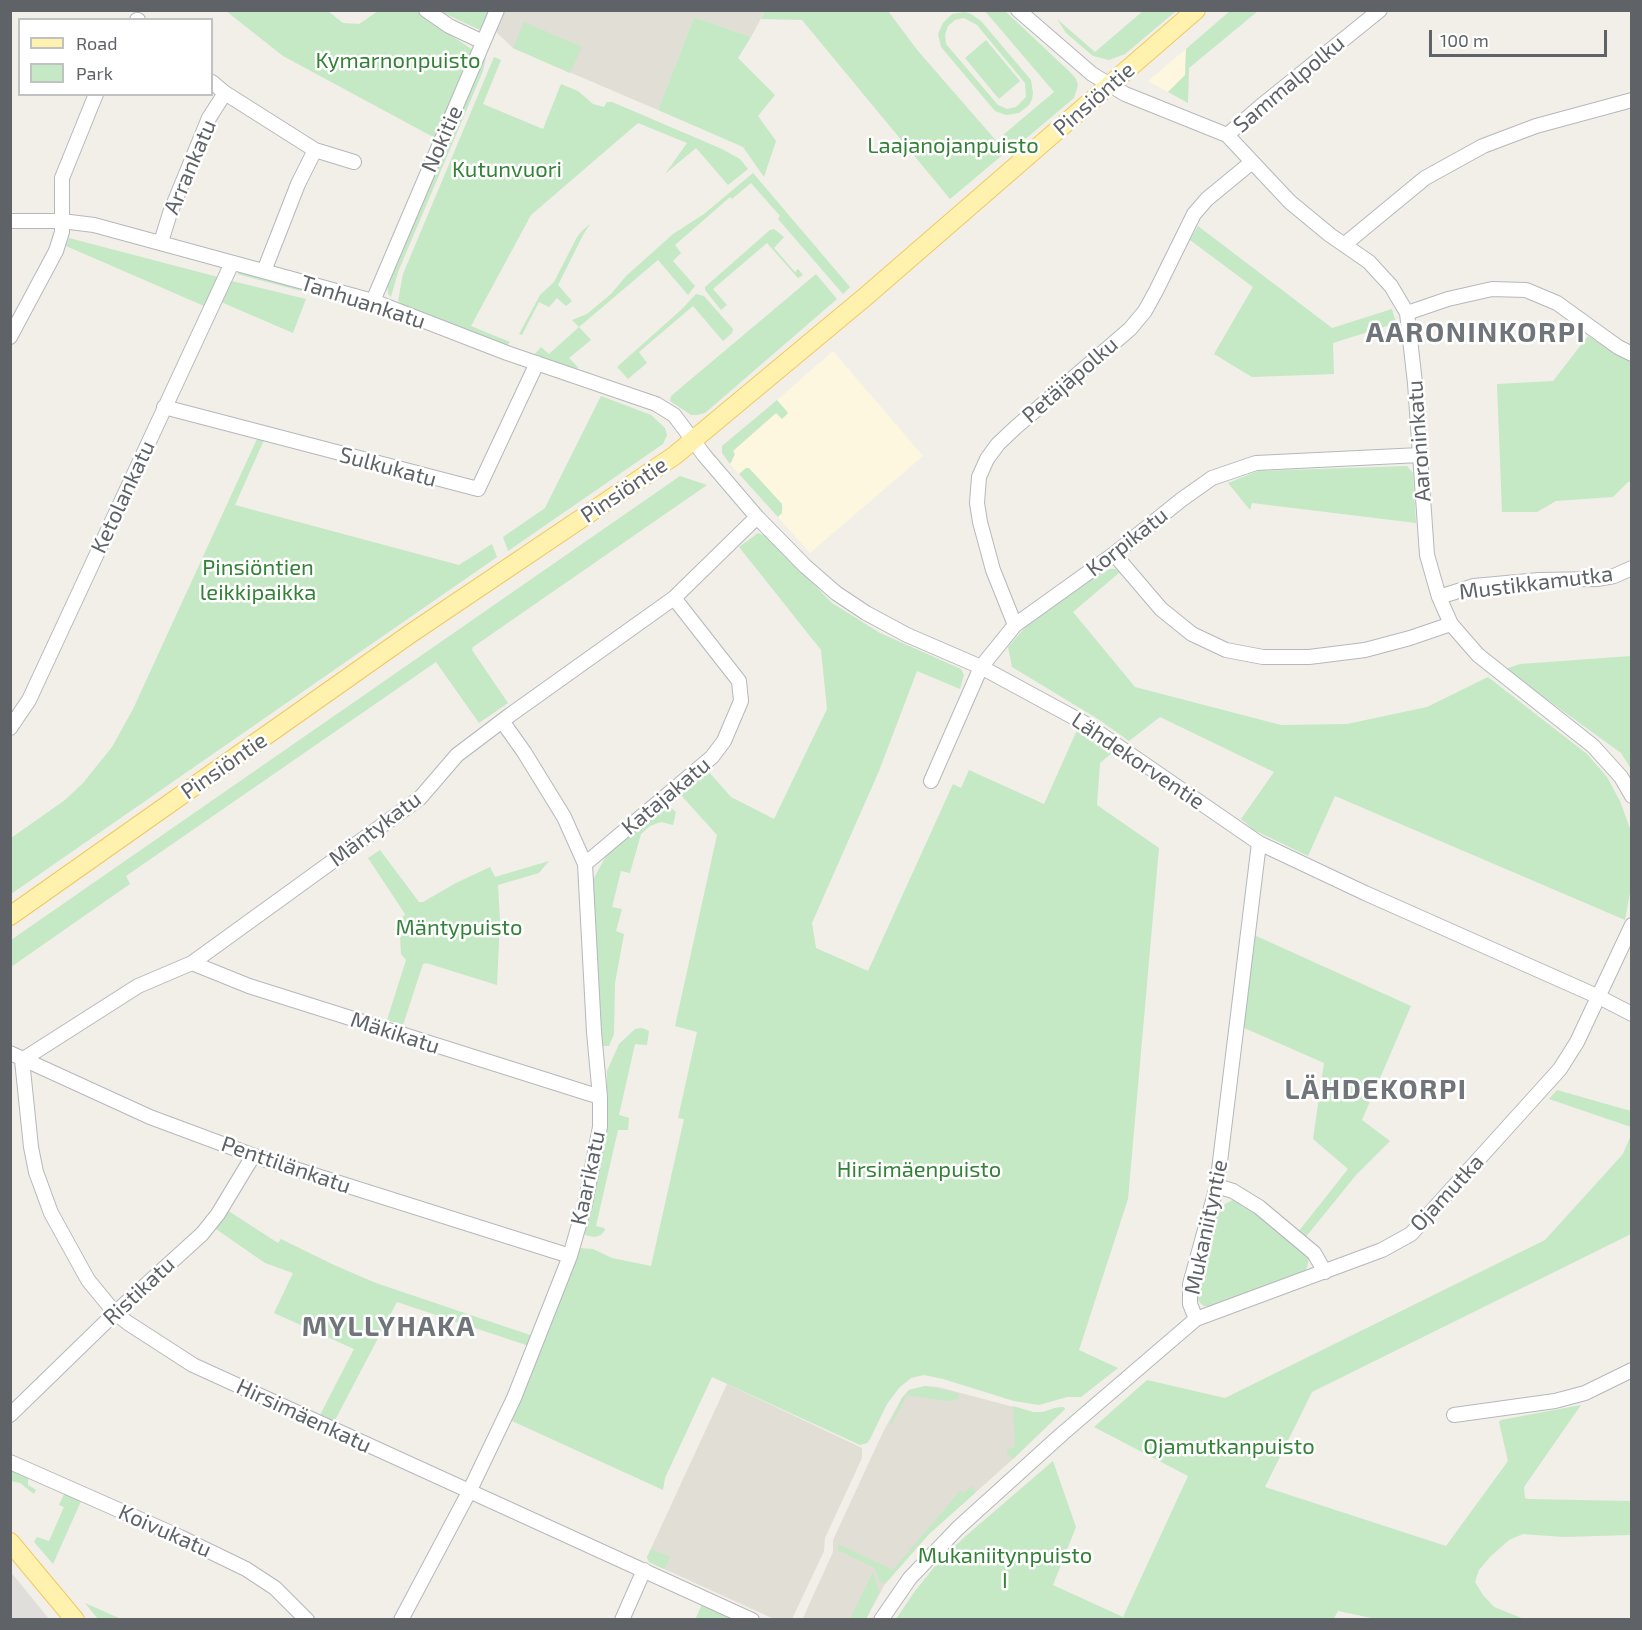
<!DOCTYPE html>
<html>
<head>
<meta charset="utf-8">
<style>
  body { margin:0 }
  #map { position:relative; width:1642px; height:1630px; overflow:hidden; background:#f1efe8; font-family:"Exo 2",sans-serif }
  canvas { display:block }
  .frame { position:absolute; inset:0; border:12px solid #5f6368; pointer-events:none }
  .legend { position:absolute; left:18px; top:18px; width:195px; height:78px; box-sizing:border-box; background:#fff; border:2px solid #bfc1c3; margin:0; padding:8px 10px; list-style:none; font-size:18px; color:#5f6368 }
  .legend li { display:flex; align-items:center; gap:12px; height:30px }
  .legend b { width:30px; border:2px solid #bfc1c3 }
  .scale { position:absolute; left:1429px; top:30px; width:178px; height:27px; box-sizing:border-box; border:3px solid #5f6368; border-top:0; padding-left:8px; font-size:18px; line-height:21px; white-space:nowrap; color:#5f6368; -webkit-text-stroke:4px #fff; paint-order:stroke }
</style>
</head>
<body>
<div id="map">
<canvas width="1642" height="1630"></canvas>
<div class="frame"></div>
<ul class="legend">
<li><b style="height:8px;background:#fff2af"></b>Road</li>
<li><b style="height:16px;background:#c5e8c5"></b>Park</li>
</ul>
<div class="scale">100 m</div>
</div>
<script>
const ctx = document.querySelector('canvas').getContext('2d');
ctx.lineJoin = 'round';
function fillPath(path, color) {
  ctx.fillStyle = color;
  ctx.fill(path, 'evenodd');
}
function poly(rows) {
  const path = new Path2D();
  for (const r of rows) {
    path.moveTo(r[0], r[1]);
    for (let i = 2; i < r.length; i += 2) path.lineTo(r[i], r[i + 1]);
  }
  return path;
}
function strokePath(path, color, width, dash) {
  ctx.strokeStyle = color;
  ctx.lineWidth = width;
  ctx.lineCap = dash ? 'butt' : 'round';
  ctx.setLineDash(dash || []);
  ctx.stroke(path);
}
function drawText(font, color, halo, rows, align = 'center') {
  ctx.font = font + ' "Exo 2",sans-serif';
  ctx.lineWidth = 5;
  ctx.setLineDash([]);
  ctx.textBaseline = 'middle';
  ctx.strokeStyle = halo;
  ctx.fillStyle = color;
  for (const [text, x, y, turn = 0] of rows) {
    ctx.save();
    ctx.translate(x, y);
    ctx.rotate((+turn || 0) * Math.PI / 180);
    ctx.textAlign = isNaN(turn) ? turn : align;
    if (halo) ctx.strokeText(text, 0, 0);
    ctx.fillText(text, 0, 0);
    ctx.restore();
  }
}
fillPath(poly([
  [1186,49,1185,75,1168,92,1148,81],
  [833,351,923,456,810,553,778,517,783,508,782,504,749,468,746,468,739,474,730,464,732,462,733,451,776,413,782,418,788,412,777,400]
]), '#fef7e0');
fillPath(poly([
  [10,1572,15,1577,49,1619,11,1619]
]), '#e0deda');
fillPath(poly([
  [504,11,765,11,751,37,694,17,658,110,513,48,495,31],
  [727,1384,862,1448,862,1458,825,1538,824,1551,792,1619,774,1619,649,1562,647,1557],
  [925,1386,938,1387,1033,1412,1043,1412,1055,1408,1063,1407,1065,1409,1013,1459,929,1534,885,1584,866,1619,802,1620,833,1552,833,1540,884,1430,902,1398,909,1390]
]), '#e1ded6');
fillPath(poly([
  [1231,10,1258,11,1189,68,1188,103,1168,92,1185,75,1186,49],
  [226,11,328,11,343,23,359,24,378,11,417,11,429,21,473,50,435,138,283,56],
  [439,11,489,11,480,30],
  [765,11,888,11,918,51,1006,152,950,199,802,20,761,19],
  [985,11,1005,11,1071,73,1076,79,1078,85,1074,98,1017,146,1012,147,1007,146,1003,135,1054,92],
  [1143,11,1176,11,1125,54,1109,60,1093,56,1066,33,1057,19,1095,52],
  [965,12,971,14,981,21,1031,80,1033,93,1032,99,1029,105,1019,113,1006,115,995,111,941,47,938,34,943,23,952,14],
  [964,18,977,25,1025,83,1026,97,1016,107,1007,109,998,105,946,44,945,35,948,26,955,20],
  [694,17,751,37,738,58,775,95,758,116,776,141,764,177,743,147,658,110],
  [524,22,582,47,570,73,513,48],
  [986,40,1020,81,999,99,965,58],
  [486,57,483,71,398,272,391,297,388,294,387,283,483,60],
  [494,57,501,60,483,104,543,129,561,84,578,91,593,104,604,107,607,102,612,102,722,149,740,159,748,169,728,185,696,148,665,174,687,143,638,123,531,215,471,326,510,342,507,346,403,305,398,301,403,274],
  [753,173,850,287,843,294,778,219,780,216,751,183,732,199,730,197,675,245,681,253,673,261,695,286,688,295,658,260,579,327,591,340,569,358,578,367,576,371,533,356,541,347,549,354,579,327,572,320,587,314,611,294,626,276,673,234,704,214],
  [590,224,583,235,558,285,572,301,566,306,557,298,549,307,539,302,522,335,519,334,540,295,554,282,577,237,582,231],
  [1198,226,1332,328,1392,309,1396,323,1333,343,1334,374,1252,377,1214,354,1253,287,1190,240],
  [774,229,784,237,774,248,795,272,798,269,803,275,798,278,767,243,713,289,727,305,721,310,705,290,705,287,770,230],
  [69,238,218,277,204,306,66,246],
  [242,271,313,291,312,294,237,274],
  [816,274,837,299,705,413,697,415,691,415,670,401,671,396],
  [232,281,306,299,293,333,221,302],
  [696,294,704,296,733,329,732,333,723,341,693,306,639,352,647,363,628,379,617,367,682,309],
  [1588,336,1631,362,1631,482,1628,482,1613,497,1556,501,1537,512,1502,512,1497,384,1553,381],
  [601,396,651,415,665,428,667,435,663,444,508,551,503,537,545,508],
  [777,400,788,413,782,419,776,413,733,451,735,454,730,464,722,453,722,446],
  [257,439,264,440,235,505,459,565,492,544,497,557,11,894,11,838,65,800,83,783,112,747,133,709],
  [1407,466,1413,473,1416,523,1252,503,1250,510,1228,483,1258,471],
  [746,468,749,468,782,504,782,513,778,517,739,474],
  [680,476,707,485,473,647,472,650,508,703,479,723,436,662,126,876,130,884,11,967,11,940],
  [758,533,766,536,832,603,880,633,961,669,964,675,960,689,917,671,879,771,812,923,816,948,868,971,953,784,961,788,969,770,1044,804,1078,728,1113,752,1100,763,1097,805,1159,848,1128,1199,1079,1350,1118,1368,1081,1397,1067,1397,1039,1405,1014,1401,943,1379,924,1375,911,1378,899,1388,887,1404,870,1439,867,1443,860,1445,712,1377,665,1478,663,1490,512,1421,569,1278,576,1253,579,1248,593,1249,612,1258,651,1266,684,1119,678,1118,697,1032,675,1026,717,835,680,794,708,771,731,797,774,819,827,709,821,650,739,547],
  [1110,569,1115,569,1120,572,1073,612,1135,687,1281,725,1347,724,1427,707,1488,677,1587,754,1607,777,1620,801,1632,834,1631,887,1625,920,1335,796,1308,856,1254,830,1241,819,1274,772,1160,717,1129,741,1098,719,1012,667,1008,647,1034,617,1076,587],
  [1631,656,1631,769,1621,753,1505,669,1520,664],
  [665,805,668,805,676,812,673,825,661,822,650,826,641,834,630,873,621,871,612,907,622,909,616,931,624,934,615,983,614,1034,609,1046,603,1046,601,1041,592,888,594,878,606,856,615,847],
  [380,850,419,902,423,902,456,883,490,867,495,877,549,861,539,873,498,885,500,920,497,985,426,963,423,964,403,1025,387,1020,406,960,401,954,400,935,400,921,405,914,368,858],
  [1254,935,1411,1006,1362,1120,1390,1141,1356,1175,1305,1238,1298,1232,1348,1169,1313,1139,1324,1063,1242,1027],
  [642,1028,649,1031,647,1045,635,1044,619,1115,629,1118,628,1130,618,1130,596,1226,604,1228,605,1230,601,1235,595,1237,588,1236,582,1233,606,1126,607,1071,619,1044,635,1029],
  [1557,1090,1631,1111,1631,1127,1549,1099],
  [1631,1135,1631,1234,1312,1392,1265,1487,1446,1546,1508,1461,1499,1422,1501,1420,1581,1405,1524,1487,1525,1498,1528,1499,1631,1501,1631,1535,1563,1537,1523,1534,1509,1540,1490,1557,1479,1570,1475,1582,1483,1595,1494,1607,1524,1619,1381,1620,1338,1611,1333,1620,896,1619,915,1591,940,1560,968,1534,1053,1461,1076,1527,1053,1585,1123,1617,1188,1476,1094,1427,1147,1380,1225,1398,1545,1240,1623,1154],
  [1234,1199,1242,1201,1309,1257,1308,1263,1306,1270,1299,1276,1211,1307,1204,1306,1199,1302,1197,1296,1197,1286,1216,1216,1220,1207],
  [227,1210,278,1243,281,1239,334,1265,376,1283,533,1336,529,1346,397,1302,334,1422,320,1415,354,1349,274,1313,293,1273,265,1263,213,1227],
  [925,1386,958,1393,959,1399,947,1401,907,1395,892,1424,890,1423,902,1398,909,1390],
  [1013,1406,1033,1412,1043,1412,1055,1408,1063,1407,1065,1409,1013,1459,1007,1453,1007,1449,1015,1447],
  [10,1468,28,1475,28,1485,36,1490,34,1494,20,1483,11,1481],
  [972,1486,976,1492,929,1534,885,1584,879,1581,875,1568,838,1550,838,1544,893,1570,960,1491,964,1493],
  [65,1492,82,1499,53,1564,34,1542,37,1537,49,1541,64,1507,59,1505],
  [651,1549,670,1557,664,1569,649,1562,647,1557],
  [873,1572,879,1592,866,1619,850,1619],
  [85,1603,121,1619,98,1619],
  [702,1604,736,1620,695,1620]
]), '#c5e8c5');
const minor = poly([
  [426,10,449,26,483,42],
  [1018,10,1092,74,1125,94,1227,135,1290,202,1330,235,1369,262,1391,286,1407,313,1415,383,1427,555,1439,597,1451,624,1478,655,1593,746,1621,777,1632,796],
  [137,20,138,20],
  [212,82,225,93,315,150,298,184,264,271],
  [1227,135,1261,106,1380,10],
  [315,150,354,162],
  [10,221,62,221,94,225,373,301,507,353,656,404,674,415,704,455,757,517,805,566,836,593,866,613,907,635,981,667,1086,724,1259,843,1365,893,1599,997,1632,1014],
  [161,242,170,213,209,118,225,93],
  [1345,244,1425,178,1483,146,1536,126,1632,100],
  [373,301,497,10],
  [1407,313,1448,299,1492,289,1526,290,1557,303,1618,347,1632,354],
  [10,337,56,251,62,232,62,178,96,94],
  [164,407,478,489,537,363],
  [1114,554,1161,609,1192,634,1226,650,1263,657,1309,657,1365,650,1410,638,1451,624],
  [1439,597,1474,586,1539,580,1597,579,1614,576,1632,568],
  [1015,625,993,570,980,522,977,503,979,477,987,459,998,444,1016,427,1130,329,1145,311,1156,291,1194,214,1207,199,1252,162],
  [10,728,29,700,232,263],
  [931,781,981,667,1015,625,1114,554,1181,500,1212,478,1256,463,1420,455],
  [585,864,712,757,724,741,741,701,739,681,674,598],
  [192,963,249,986,600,1097],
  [10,1053,150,1117,260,1158,570,1256],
  [22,1060,31,1147,36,1172,51,1213,88,1280,115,1313,128,1323,193,1365,752,1620],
  [22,1060,138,986,192,963,420,798,457,755,510,715,674,598,757,517],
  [1217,1186,1233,1191,1259,1207,1314,1253,1325,1272],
  [1196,1319,1190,1304,1190,1284,1217,1186,1259,843],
  [10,1415,115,1313,202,1234,218,1214,253,1156],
  [1454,1415,1555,1401,1585,1393,1632,1370],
  [10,1462,180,1537,246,1569,275,1588,307,1620],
  [401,1620,469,1492,514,1398,570,1256,585,1204,600,1127,600,1097,594,1032,585,864,564,817,524,752,502,721],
  [622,1620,644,1570],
  [881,1620,910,1578,958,1528,1062,1434,1196,1319,1382,1250,1411,1234,1560,1069,1577,1042,1632,925]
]);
const major = poly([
  [10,916,410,634,674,456,865,297,1196,10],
  [10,1542,75,1620]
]);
strokePath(minor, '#b5b8bc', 16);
strokePath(major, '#f2c960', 20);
strokePath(minor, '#fff', 14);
strokePath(major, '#fff2af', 18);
drawText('22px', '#348238', '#fff', [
  ["Kymarnonpuisto",398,61],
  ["Laajanojanpuisto",953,146],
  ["Kutunvuori",507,170],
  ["Pinsiöntien",258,568],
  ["leikkipaikka",258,593],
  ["Mäntypuisto",459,928],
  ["Hirsimäenpuisto",919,1170],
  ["Ojamutkanpuisto",1229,1447],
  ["Mukaniitynpuisto",1005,1556],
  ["I",1005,1581]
]);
drawText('22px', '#5f6368', '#fff', [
  ["Sammalpolku",1289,84,-40],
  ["Pinsiöntie",1094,99,-41],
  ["Nokitie",442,139,-66],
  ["Arrankatu",190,167,-67],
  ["Tanhuankatu",363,302,18],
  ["Petäjäpolku",1070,380,-41],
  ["Aaroninkatu",1419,441,-94],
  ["Sulkukatu",388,467,15],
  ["Pinsiöntie",624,490,-34],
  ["Ketolankatu",123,497,-65],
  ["Korpikatu",1127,542,-38],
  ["Mustikkamutka",1536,583,-7],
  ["Lähdekorventie",1138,761,34],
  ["Pinsiöntie",224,766,-35],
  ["Katajakatu",666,796,-40],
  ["Mäntykatu",375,829,-37],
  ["Mäkikatu",395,1033,18],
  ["Penttilänkatu",286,1165,19],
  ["Kaarikatu",588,1178,-78],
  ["Ojamutka",1447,1193,-47],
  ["Mukaniityntie",1206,1227,-78],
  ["Ristikatu",139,1291,-43],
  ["Hirsimäenkatu",304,1416,25],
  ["Koivukatu",165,1531,24]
]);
ctx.letterSpacing = '1.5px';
drawText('bold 28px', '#70757a', '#fff', [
  ["AARONINKORPI",1476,333],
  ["LÄHDEKORPI",1376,1090],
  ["MYLLYHAKA",389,1327]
]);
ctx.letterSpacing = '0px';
</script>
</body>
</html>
